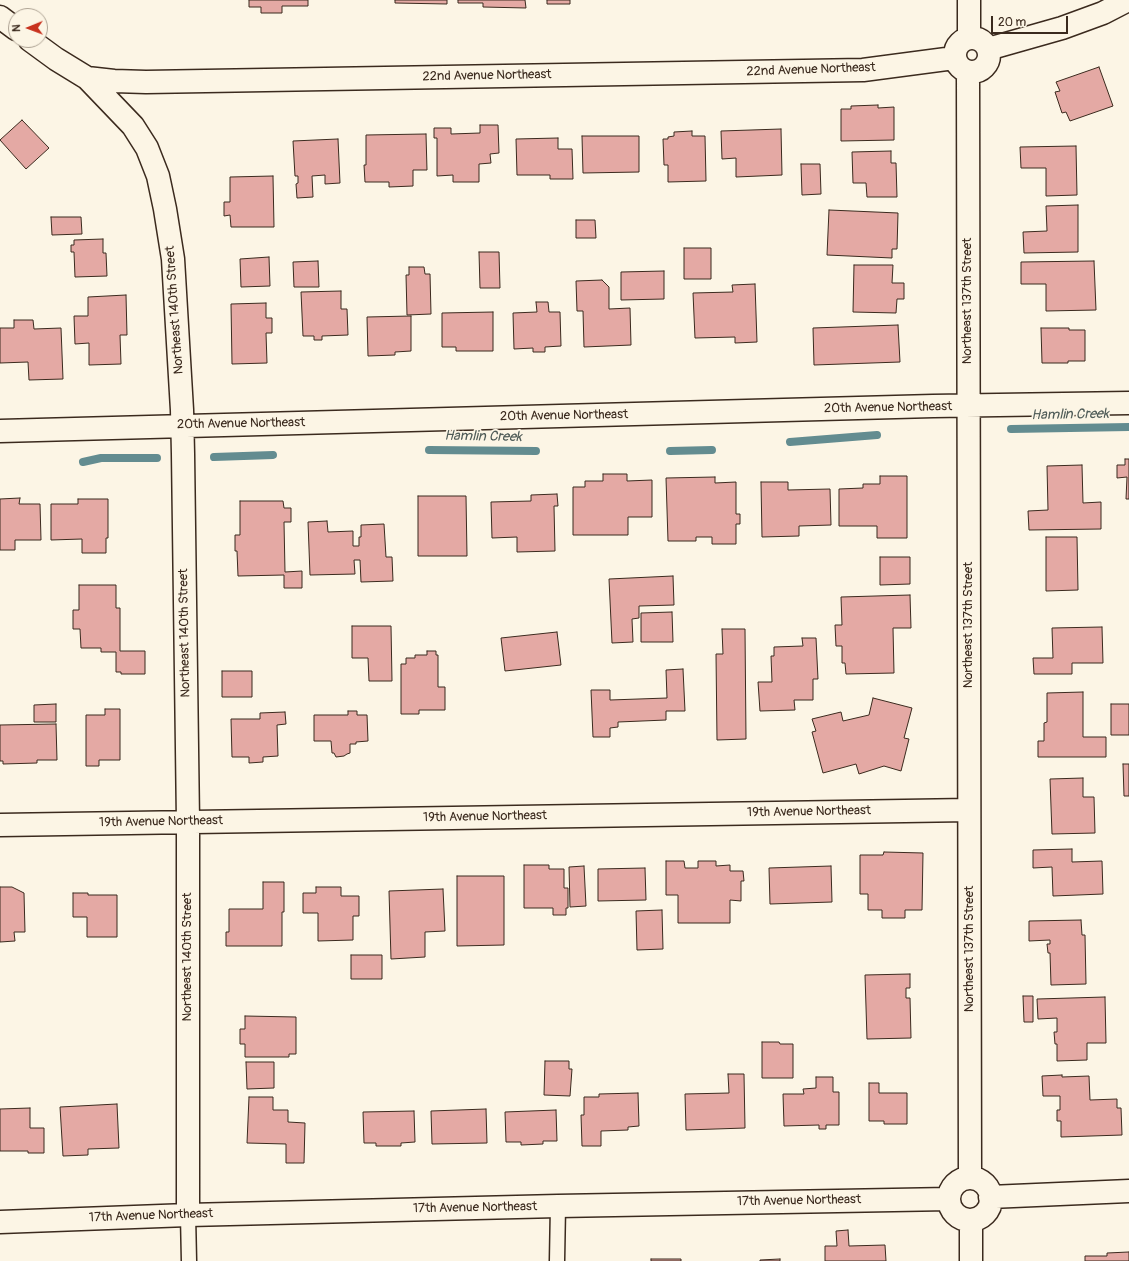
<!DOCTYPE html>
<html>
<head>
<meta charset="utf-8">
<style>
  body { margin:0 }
  #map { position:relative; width:1129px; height:1261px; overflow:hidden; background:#fcf5e5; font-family:Pangolin,sans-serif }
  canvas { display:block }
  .north { position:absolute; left:8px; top:8px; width:40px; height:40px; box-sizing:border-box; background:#fcf5e5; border:1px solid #afa495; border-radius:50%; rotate:269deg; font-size:11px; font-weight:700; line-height:16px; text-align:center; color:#3b2a1e }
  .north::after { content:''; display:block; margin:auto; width:14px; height:18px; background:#c8321e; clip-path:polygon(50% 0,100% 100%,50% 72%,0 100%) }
  .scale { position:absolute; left:991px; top:16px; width:77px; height:18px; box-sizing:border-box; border:2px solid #3b2a1e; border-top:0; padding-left:5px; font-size:12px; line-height:14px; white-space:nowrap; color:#3b2a1e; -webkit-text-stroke:3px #fcf5e5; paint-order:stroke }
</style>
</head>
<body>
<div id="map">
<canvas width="1129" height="1261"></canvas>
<div class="north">N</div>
<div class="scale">20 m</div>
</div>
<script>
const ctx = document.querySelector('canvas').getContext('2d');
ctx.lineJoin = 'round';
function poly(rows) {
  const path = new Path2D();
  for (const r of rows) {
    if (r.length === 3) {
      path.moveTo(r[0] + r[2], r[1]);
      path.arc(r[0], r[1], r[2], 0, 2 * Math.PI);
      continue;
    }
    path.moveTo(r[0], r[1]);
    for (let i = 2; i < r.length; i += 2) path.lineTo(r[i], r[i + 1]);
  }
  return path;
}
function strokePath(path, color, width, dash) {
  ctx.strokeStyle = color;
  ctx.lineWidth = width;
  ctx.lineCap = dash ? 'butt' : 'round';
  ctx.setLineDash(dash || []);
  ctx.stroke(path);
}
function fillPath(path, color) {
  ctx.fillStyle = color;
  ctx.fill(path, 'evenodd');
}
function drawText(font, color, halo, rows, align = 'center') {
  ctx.font = font + ' Pangolin,sans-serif';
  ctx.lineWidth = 3.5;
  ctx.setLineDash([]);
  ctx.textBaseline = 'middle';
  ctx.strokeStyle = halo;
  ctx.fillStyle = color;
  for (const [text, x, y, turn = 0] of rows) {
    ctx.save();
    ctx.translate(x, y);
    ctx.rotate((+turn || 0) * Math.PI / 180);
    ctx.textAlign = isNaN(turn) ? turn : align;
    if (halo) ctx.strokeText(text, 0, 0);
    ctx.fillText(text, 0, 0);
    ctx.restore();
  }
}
strokePath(poly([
  [1011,429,1129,427],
  [790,442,877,435],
  [429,450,536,451],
  [670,451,712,450],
  [214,457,273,455],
  [83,462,101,458,157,458]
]), '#638c90', 8);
const building = poly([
  [249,0,308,0,308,6,282,6,282,13,261,13,261,7,249,7,249,0],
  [395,0,447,0,447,4,395,3,395,0],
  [458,0,525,0,526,8,483,7,483,3,458,3,458,0],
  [547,0,570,0,570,4,547,4,547,0],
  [1099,67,1113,106,1070,121,1066,112,1062,113,1055,92,1060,91,1056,82,1099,67],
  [878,105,878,108,894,107,894,140,841,141,841,109,851,109,851,106,878,105],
  [22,120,49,148,26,169,0,140,22,120],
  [480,125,498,125,499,153,490,154,491,163,479,164,479,182,453,182,453,175,437,176,437,138,434,138,434,128,451,128,451,134,480,133,480,125],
  [781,129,782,175,736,177,736,158,722,159,721,131,781,129],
  [692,131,692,136,705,136,706,181,668,182,668,165,664,165,663,139,668,139,668,137,674,136,674,132,692,131],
  [426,134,427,170,413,170,413,186,389,187,389,182,365,182,364,165,366,165,366,135,426,134],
  [582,136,639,136,639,172,583,173,582,136],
  [558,138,558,149,572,149,573,179,550,179,550,175,517,175,516,139,558,138],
  [338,139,340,183,325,184,325,175,312,176,313,197,297,198,296,184,298,183,298,176,295,176,293,141,338,139],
  [1076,146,1077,195,1046,196,1046,168,1021,168,1020,147,1076,146],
  [891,151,891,163,896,163,897,197,867,197,866,183,853,183,852,152,891,151],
  [801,164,820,164,821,194,802,195,801,164],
  [273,176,274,227,231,227,230,215,224,216,224,202,230,202,230,177,273,176],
  [1078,205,1078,252,1024,253,1023,232,1047,231,1046,206,1078,205],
  [829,210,898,213,897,249,892,249,892,258,827,255,829,210],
  [51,217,81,217,82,234,52,235,51,217],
  [576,220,595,220,596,238,576,238,576,220],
  [103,239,103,253,106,253,107,276,75,277,74,252,71,252,71,245,74,245,74,240,103,239],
  [684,248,711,248,711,279,684,279,684,248],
  [479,252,499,252,500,288,480,288,479,252],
  [269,257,270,286,241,287,240,259,269,257],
  [318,261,319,287,294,287,293,262,318,261],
  [1094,261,1096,310,1046,311,1046,284,1021,284,1021,262,1094,261],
  [854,265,893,265,892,283,904,283,904,299,897,299,896,313,853,312,854,265],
  [409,267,424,267,425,274,430,274,431,314,407,315,406,275,409,275,409,267],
  [664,271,664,299,621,300,621,272,664,271],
  [602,280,609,287,609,309,630,308,631,345,584,347,583,311,577,311,576,281,602,280],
  [755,284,757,342,735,343,735,337,695,338,693,293,733,292,732,285,755,284],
  [341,291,341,309,347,309,348,335,322,336,322,340,314,340,314,336,303,336,301,292,341,291],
  [126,295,127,335,120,335,121,364,89,365,89,343,75,344,74,316,88,316,88,297,126,295],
  [536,302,548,302,549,312,560,312,561,346,545,347,545,352,533,352,533,348,514,349,513,313,537,312,536,302],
  [266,303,266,318,272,318,272,333,266,333,267,363,232,364,231,304,266,303],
  [493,312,493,351,456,351,456,347,442,347,442,313,493,312],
  [411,316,411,351,395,352,395,355,368,356,367,317,411,316],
  [14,320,33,320,34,329,61,328,63,379,29,380,28,362,0,363,0,328,14,328,14,320],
  [898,325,900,362,814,365,813,328,898,325],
  [1041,328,1069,328,1069,330,1085,330,1085,361,1068,361,1068,363,1042,363,1041,328],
  [1125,459,1129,459,1129,499,1126,499,1127,477,1117,478,1117,465,1125,465,1125,459],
  [1082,465,1083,503,1101,502,1101,529,1029,530,1028,511,1048,510,1047,466,1082,465],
  [603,474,627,474,627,481,652,480,652,517,628,517,628,535,573,535,573,487,585,487,585,481,603,481,603,474],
  [880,476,907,476,907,538,877,538,877,526,839,526,839,489,863,488,863,484,880,484,880,476],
  [715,477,715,483,736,482,736,514,740,514,740,524,736,524,736,544,712,544,712,537,696,537,696,541,668,541,666,478,715,477],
  [761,482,788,482,788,490,830,489,831,525,799,526,799,536,762,537,761,482],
  [557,494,558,506,554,506,555,551,517,552,517,537,492,538,491,502,531,501,531,495,557,494],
  [418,496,466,496,467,556,418,556,418,496],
  [20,498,19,504,40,504,41,540,15,540,15,550,0,550,0,499,20,498],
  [78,499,108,499,108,538,106,538,106,553,82,553,82,539,51,540,51,504,78,504,78,499],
  [240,501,283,501,284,508,291,508,291,522,284,522,285,572,302,571,302,588,284,588,284,575,238,576,237,551,235,551,235,535,240,535,240,501],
  [327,521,328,532,353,531,353,546,359,546,359,537,361,537,361,525,384,524,386,557,392,557,393,581,361,582,360,560,354,560,355,574,310,575,308,522,327,521],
  [1046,537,1077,537,1078,590,1046,591,1046,537],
  [880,557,910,557,910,584,880,585,880,557],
  [673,576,674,605,639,606,639,618,632,619,633,642,612,643,609,579,673,576],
  [79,585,116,585,116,608,120,608,120,651,145,651,145,674,121,674,121,672,116,672,116,652,101,652,101,648,81,648,80,629,73,629,73,610,79,610,79,585],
  [910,595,911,628,893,628,894,673,846,674,845,663,842,663,842,646,836,646,835,625,842,625,841,597,910,595],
  [672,612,673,642,641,642,641,613,672,612],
  [352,626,391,626,392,681,369,681,368,658,352,658,352,626],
  [1102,627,1103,663,1072,663,1072,674,1034,674,1033,658,1053,658,1052,628,1102,627],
  [722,629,745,629,746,739,717,740,716,654,723,654,722,629],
  [557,632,561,665,505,671,501,638,557,632],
  [802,638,816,638,818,679,813,679,813,700,794,700,795,710,760,711,758,682,772,682,771,656,774,656,774,647,803,646,802,638],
  [427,651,436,651,436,655,438,655,438,687,445,687,445,710,419,710,419,714,401,714,401,664,406,664,406,658,415,658,415,655,427,655,427,651],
  [683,669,685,711,666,711,666,720,618,722,618,727,610,728,610,737,593,737,591,690,610,690,610,700,667,698,666,670,683,669],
  [222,671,252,671,252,697,222,697,222,671],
  [1083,692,1083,737,1106,737,1106,757,1038,757,1038,741,1044,741,1044,723,1047,722,1047,693,1083,692],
  [873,698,912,708,904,738,909,739,901,771,884,766,859,774,856,764,823,773,812,732,816,731,812,719,841,712,843,721,869,715,873,698],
  [56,704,56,722,34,722,34,705,56,704],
  [1111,704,1129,704,1129,735,1111,735,1111,704],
  [105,709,120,709,120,760,99,760,99,766,86,766,86,715,105,715,105,709],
  [348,711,357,711,357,715,367,715,368,741,356,742,356,744,350,744,350,753,347,754,344,756,336,757,334,753,332,753,331,741,314,741,314,715,348,715,348,711],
  [285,712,286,724,277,725,278,756,263,757,263,762,249,763,249,757,232,757,231,719,260,719,260,713,285,712],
  [56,724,57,760,37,760,37,763,3,764,3,761,0,761,0,725,56,724],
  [1123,764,1129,764,1129,796,1124,796,1123,764],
  [1083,778,1083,797,1094,797,1095,833,1052,834,1050,779,1083,778],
  [1072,849,1072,862,1102,861,1103,894,1053,896,1052,867,1033,868,1033,850,1072,849],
  [884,852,923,853,922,910,905,910,905,918,882,918,882,910,868,910,868,894,860,894,860,855,883,855,884,852],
  [666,861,684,861,685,868,698,868,698,861,716,861,716,866,730,865,730,871,743,871,744,881,741,881,741,901,730,900,730,923,678,923,678,895,666,895,666,861],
  [524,865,549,865,549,869,564,869,564,888,568,888,568,908,566,908,566,915,553,915,553,908,524,908,524,865],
  [584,866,586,906,570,907,569,867,584,866],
  [831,866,832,902,770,904,769,868,831,866],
  [645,868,646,900,598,901,598,869,645,868],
  [457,876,504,876,504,945,457,946,457,876],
  [263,882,284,882,284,912,282,912,282,946,226,946,226,932,229,932,229,909,263,909,263,882],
  [0,887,12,887,24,893,25,932,14,932,15,941,0,942,0,887],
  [316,887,341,887,341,896,359,896,359,916,353,916,353,940,318,941,318,913,303,913,303,893,316,893,316,887],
  [443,889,445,931,425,932,425,957,391,959,389,891,443,889],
  [73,893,88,893,88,895,117,895,117,937,87,937,87,917,73,917,73,893],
  [662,910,663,949,637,950,636,911,662,910],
  [1081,920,1082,935,1085,935,1086,984,1051,985,1050,953,1048,953,1047,944,1050,944,1050,940,1029,941,1029,921,1081,920],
  [351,955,382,955,382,979,351,979,351,955],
  [910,974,910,988,906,988,906,998,910,998,911,1038,867,1039,865,975,910,974],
  [1023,996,1033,996,1033,1022,1024,1022,1023,996],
  [1105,997,1106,1043,1087,1043,1087,1060,1057,1061,1057,1044,1055,1044,1054,1032,1057,1032,1057,1018,1038,1019,1037,999,1105,997],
  [245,1016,296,1017,296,1054,289,1054,289,1057,245,1057,245,1044,240,1044,240,1029,245,1029,245,1016],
  [762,1042,779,1042,780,1044,793,1044,793,1078,762,1078,762,1042],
  [545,1061,569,1061,569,1069,572,1069,570,1096,544,1095,545,1061],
  [246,1062,274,1062,274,1088,247,1089,246,1062],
  [728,1074,744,1074,745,1128,686,1130,685,1094,729,1093,728,1074],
  [1062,1075,1062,1077,1089,1076,1090,1100,1117,1099,1117,1108,1121,1108,1122,1135,1061,1137,1061,1121,1057,1121,1057,1110,1060,1110,1060,1096,1043,1096,1042,1076,1062,1075],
  [816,1077,833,1077,833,1092,839,1092,839,1125,826,1125,826,1129,819,1129,819,1125,784,1126,783,1094,804,1094,803,1089,816,1088,816,1077],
  [869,1083,879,1083,879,1093,907,1093,907,1124,884,1124,884,1121,869,1121,869,1083],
  [638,1093,639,1126,628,1127,628,1130,601,1131,601,1146,582,1146,581,1115,584,1115,584,1097,599,1097,599,1094,638,1093],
  [249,1097,273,1097,273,1110,288,1110,288,1122,305,1123,304,1163,286,1163,286,1144,247,1143,249,1097],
  [117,1104,119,1148,88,1149,88,1155,63,1156,60,1107,117,1104],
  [30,1108,30,1128,44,1128,44,1153,28,1153,28,1151,0,1151,0,1109,30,1108],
  [486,1109,487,1143,432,1144,431,1111,486,1109],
  [556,1110,557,1141,543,1141,543,1144,521,1145,521,1142,506,1142,505,1112,556,1110],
  [414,1111,415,1142,401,1143,401,1146,376,1146,376,1143,364,1143,363,1112,414,1111],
  [848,1230,849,1246,885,1245,886,1261,825,1261,825,1246,837,1246,836,1231,848,1230],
  [1129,1252,1129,1261,1085,1261,1085,1256,1107,1256,1107,1253,1129,1252],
  [651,1259,681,1259,681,1261,651,1261,651,1259],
  [780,1259,780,1261,760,1261,760,1260,780,1259]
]);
fillPath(building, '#e4a9a4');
strokePath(building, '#3b2a1e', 1);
const service = poly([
  [188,1215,189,1261],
  [557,1261,558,1206]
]);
const minor = poly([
  [969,0,969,38],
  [0,17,16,29],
  [972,55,17],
  [30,40,56,59,87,78,114,81,146,82,863,70,954,58],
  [988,49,1062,28,1103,13,1128,0],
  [968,72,970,1178],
  [87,78,133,126,147,148,158,176,165,209,173,259,182,410,183,454,188,822,188,1215],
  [0,431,933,406,1129,403],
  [0,825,969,810],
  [970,1199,21],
  [990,1197,1129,1191],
  [971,1220,971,1261],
  [0,1222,188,1215,558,1206,949,1199]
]);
strokePath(service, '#3b2a1e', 17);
strokePath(minor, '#3b2a1e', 25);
strokePath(service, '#fcf5e5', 14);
strokePath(minor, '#fcf5e5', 22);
drawText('13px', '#3b2a1e', '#fcf5e5', [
  ["22nd Avenue Northeast",811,70,-2],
  ["22nd Avenue Northeast",487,76,-1],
  ["Northeast 137th Street",968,301,-90],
  ["Northeast 140th Street",175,310,-94],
  ["20th Avenue Northeast",888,408,-1],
  ["20th Avenue Northeast",564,416,-1],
  ["20th Avenue Northeast",241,424,-1],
  ["Northeast 137th Street",969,625,-90],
  ["Northeast 140th Street",185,633,-91],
  ["19th Avenue Northeast",809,812,-1],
  ["19th Avenue Northeast",485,817,-1],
  ["19th Avenue Northeast",161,822,-1],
  ["Northeast 137th Street",970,949,-90],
  ["Northeast 140th Street",188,957,-90],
  ["17th Avenue Northeast",799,1201,-1],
  ["17th Avenue Northeast",475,1208,-1],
  ["17th Avenue Northeast",151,1216,-2]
]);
drawText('italic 14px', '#4f5b57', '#fcf5e5', [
  ["Hamlin Creek",1070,415,-1],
  ["Hamlin Creek",483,437,1]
]);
</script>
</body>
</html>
